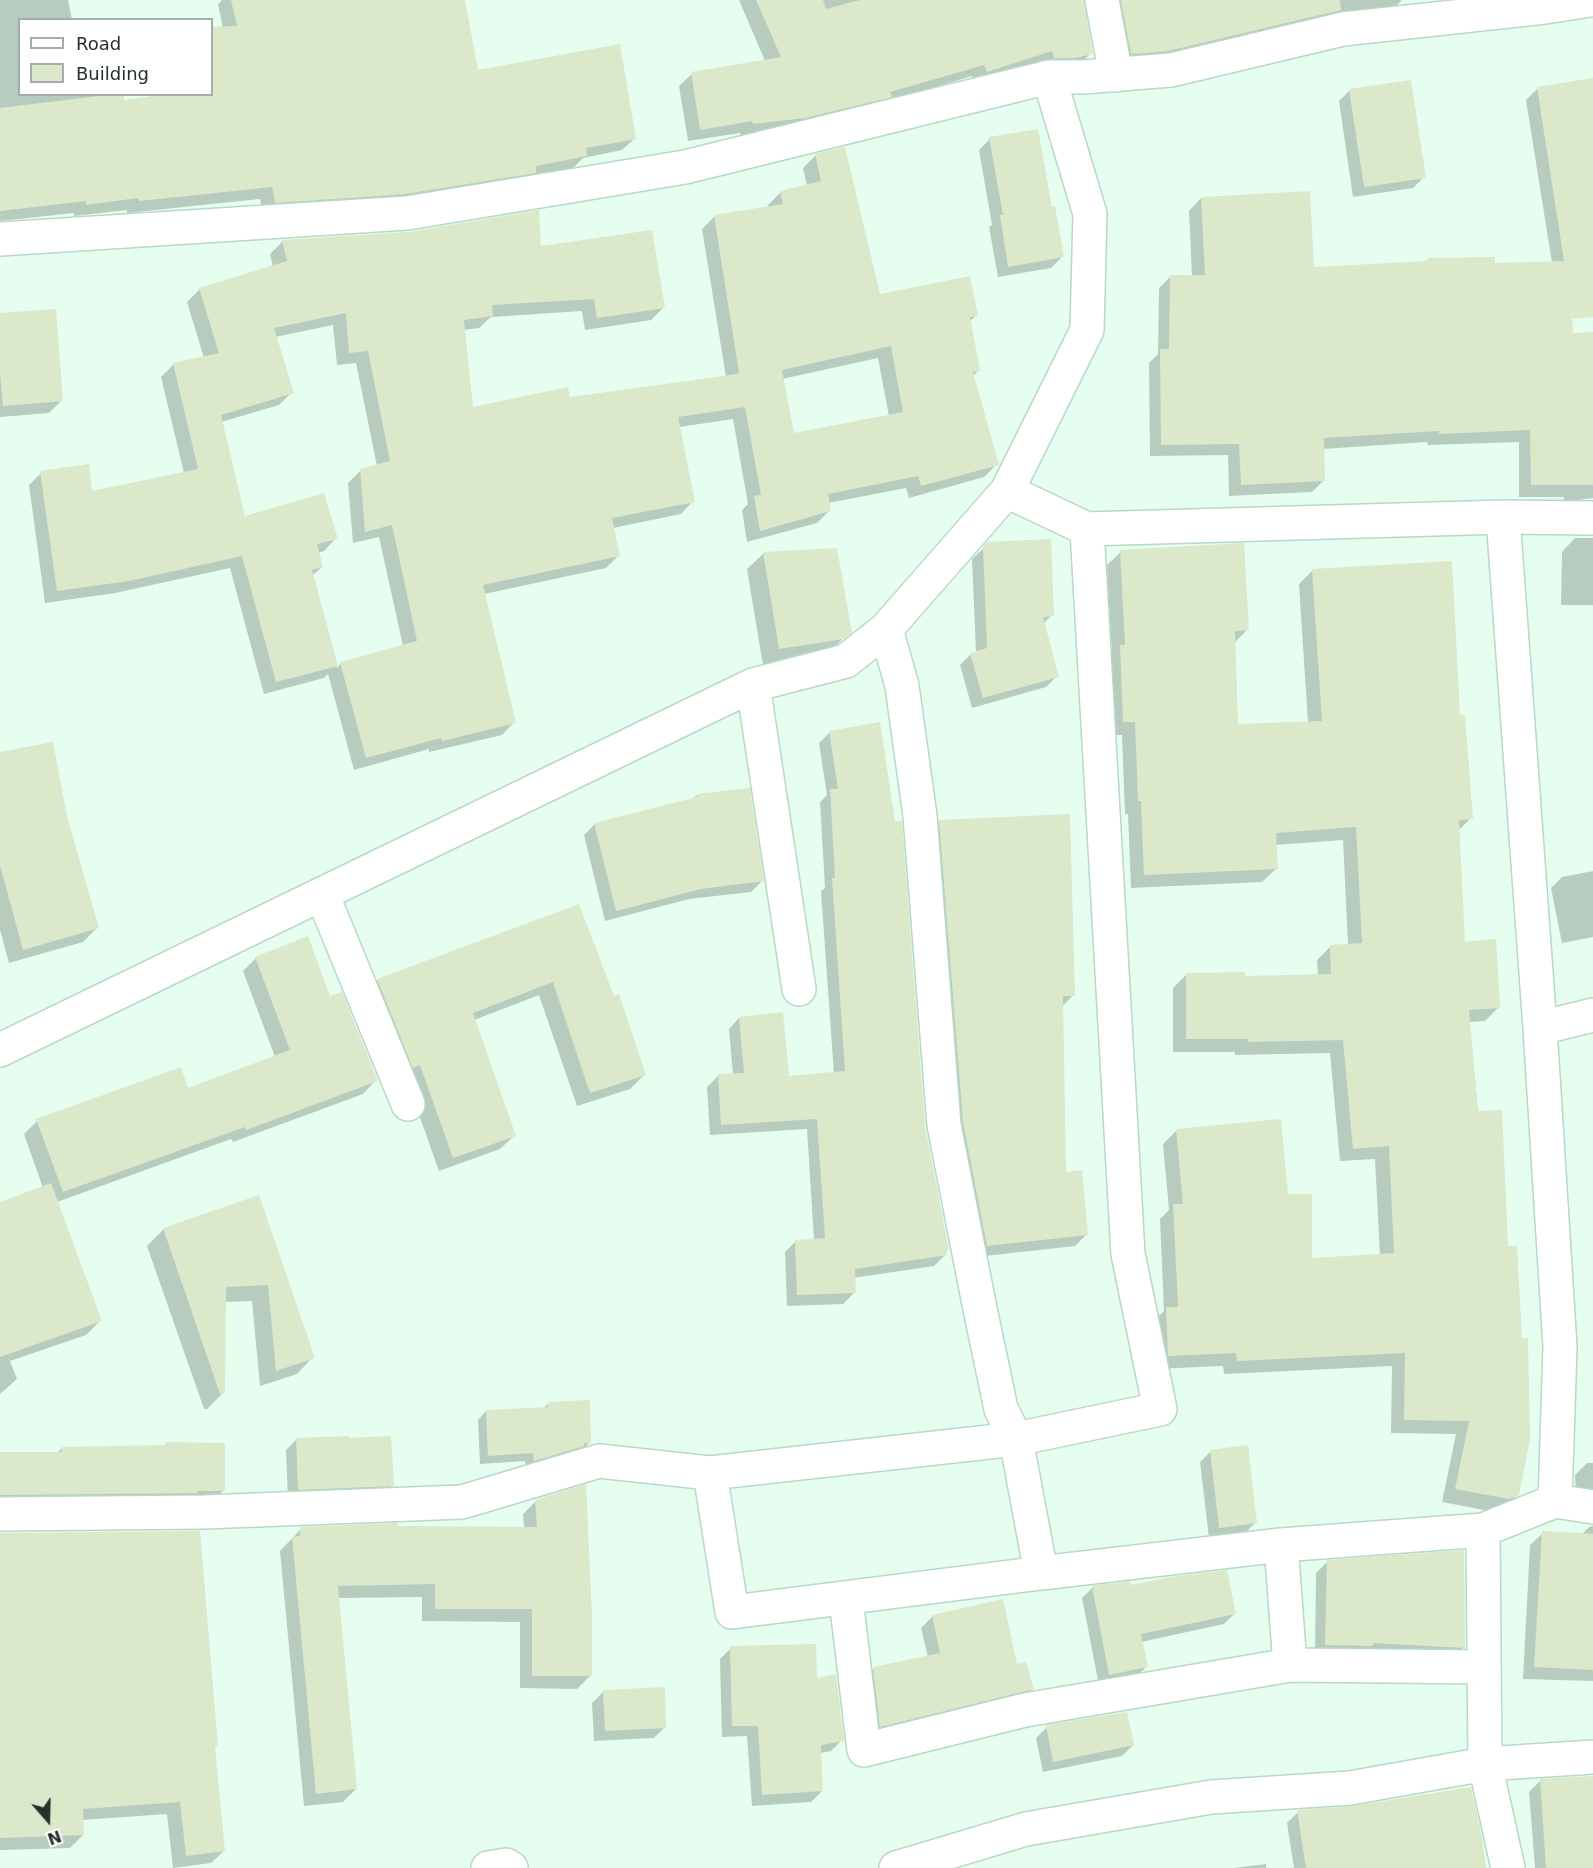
<!DOCTYPE html>
<style>
body{margin:0}
#map{position:relative;width:1593px;height:1868px;overflow:hidden;background:#e5feef;font-family:"DejaVu Sans",sans-serif}
canvas{display:block}
.legend{position:absolute;left:18px;top:18px;width:195px;height:78px;box-sizing:border-box;background:#fff;border:2px solid #a7aca9;margin:0;padding:8px 10px;list-style:none;font-size:18px;color:#243029}
.legend li{display:flex;align-items:center;gap:12px;height:30px}
.legend b{width:30px;border:2px solid #a7aca9}
.north{position:absolute;left:18px;top:1790px;width:60px;height:60px;-webkit-text-stroke:4px #fff;paint-order:stroke;rotate:160deg;font-size:16px;font-weight:700;line-height:24px;text-align:center;color:#243029}
.north::after{content:'';display:block;margin:auto;width:21px;height:27px;background:#243029;clip-path:polygon(50% 0,100% 100%,50% 72%,0 100%)}
</style>
<div id="map">
<canvas width="1593" height="1868"></canvas>
<ul class="legend">
<li><b style="height:8px;background:#fff"></b>Road</li>
<li><b style="height:16px;background:#dbe8ca"></b>Building</li>
</ul>
<div class="north">N</div>
</div>
<script>
const c = document.querySelector('canvas').getContext('2d');
c.lineJoin = 'round';
function fillPath(path, color) {
  c.fillStyle = color;
  c.fill(path, 'evenodd');
}
function shape(rows) {
  const path = new Path2D();
  for (const r of rows) {
    path.moveTo(r[0], r[1]);
    for (let i = 2; i < r.length; i += 2) path.lineTo(r[i], r[i + 1]);
  }
  return path;
}
function strokePath(path, color, width, dash) {
  c.strokeStyle = color;
  c.lineWidth = width;
  c.lineCap = dash ? 'butt' : 'round';
  c.setLineDash(dash || []);
  c.stroke(path);
}
const shadow = shape([
 [0,0,68,0,72,20,20,20,20,94,116,94,123,101,212,94,212,29,223,28,218,4,222,0,463,0,477,72,635,138,622,150,583,158,573,168,531,176,523,184,263,214,260,199,127,213,127,210,74,216,74,213,0,221],
 [739,0,1082,0,1091,53,1079,65,1042,70,1040,62,974,83,972,76,792,130,741,136,740,133,688,141,679,86,692,74,765,61],
 [1104,0,1402,0,1392,10,1119,66],
 [1593,80,1593,263,1569,267,1571,335,1593,333,1593,498,1563,502,1564,497,1519,497,1519,442,1428,445,1427,442,1323,449,1324,480,1312,492,1229,496,1228,455,1150,456,1149,363,1158,354,1159,288,1171,276,1192,276,1189,211,1201,198,1312,269,1426,262,1429,259,1493,265,1552,263,1526,100,1538,88],
 [1350,90,1424,177,1413,188,1353,197,1339,101],
 [990,139,1051,208,1062,257,1051,268,998,277,989,227,992,225,979,150],
 [844,149,879,295,977,315,969,322,978,371,972,377,997,464,984,477,909,498,906,488,828,503,830,510,817,523,747,542,742,510,748,504,733,419,679,427,693,501,681,514,613,528,619,555,606,568,484,594,514,722,502,735,429,752,429,749,354,770,328,674,324,678,264,694,230,568,115,593,45,603,29,485,41,473,91,493,184,473,161,377,173,365,204,358,187,302,200,289,273,267,270,254,283,241,540,248,663,308,651,320,585,330,582,311,491,317,479,328,463,330,472,409,569,398,726,377,702,229,714,217,769,208,768,205,781,192,807,186,803,168,815,156],
 [333,325,337,365,356,363,377,466,360,471,348,483,353,543,379,537,403,646,341,663,337,668,312,576,322,567,317,553,324,551,336,538,243,518,221,422,279,405,292,392,275,337],
 [878,358,889,416,792,435,782,379],
 [0,315,61,401,49,413,0,417],
 [1575,538,1593,538,1593,605,1561,605,1562,552],
 [988,544,1052,615,1043,624,1057,676,1046,687,972,708,960,665,971,654,976,652,972,559],
 [1121,552,1247,630,1234,643,1237,726,1308,723,1299,584,1313,570,1458,717,1471,818,1458,831,1464,943,1499,1007,1485,1021,1469,1022,1517,1495,1503,1509,1495,1512,1442,1502,1456,1434,1391,1433,1392,1366,1224,1374,1223,1366,1155,1369,1153,1322,1164,1311,1160,1219,1169,1210,1163,1144,1177,1130,1287,1196,1311,1260,1380,1256,1375,1159,1340,1161,1330,1053,1235,1055,1235,1052,1173,1052,1173,988,1187,974,1244,977,1318,976,1317,960,1331,946,1348,945,1343,840,1275,845,1276,869,1262,882,1131,888,1128,814,1125,814,1122,735,1110,735,1107,661,1112,656,1107,565],
 [764,553,850,632,826,655,763,665,747,569],
 [830,732,924,1127,948,1249,945,1252,945,1255,934,1266,853,1278,854,1293,843,1304,787,1306,785,1252,796,1241,814,1240,807,1129,710,1135,707,1087,718,1076,733,1075,729,1029,739,1018,788,1078,834,1074,821,891,825,888,820,802,827,795,819,743],
 [0,754,65,816,97,928,83,942,9,963,0,930],
 [697,795,762,881,751,892,689,899,605,921,584,835,595,824,692,800],
 [940,821,1073,995,1062,1007,1064,1173,1087,1234,1075,1246,975,1257,928,833],
 [1593,871,1593,937,1562,943,1551,888,1562,877],
 [578,906,644,1075,630,1089,577,1106,539,995,474,1020,514,1136,500,1149,439,1171,406,1078,364,994,378,980],
 [256,958,330,998,376,1080,363,1094,233,1142,231,1139,57,1202,100,1321,86,1335,10,1361,17,1379,0,1394,0,1204,43,1188,24,1134,37,1121,187,1090,275,1057,243,971],
 [258,1197,313,1357,297,1374,260,1386,252,1301,224,1302,224,1392,207,1409,204,1409,147,1246,164,1229],
 [548,1404,590,1442,581,1451,526,1468,525,1461,480,1464,478,1420,486,1411,544,1408],
 [296,1440,392,1485,381,1496,288,1500,286,1450],
 [166,1444,224,1490,211,1503,0,1507,0,1453,57,1453,62,1448,164,1446],
 [1211,1451,1255,1523,1244,1534,1209,1538,1200,1462],
 [1587,1463,1593,1463,1593,1505,1576,1499,1575,1475],
 [536,1501,590,1676,577,1689,520,1688,520,1622,422,1621,422,1597,338,1598,356,1789,343,1802,304,1806,280,1551,301,1529,524,1528,523,1514],
 [1593,1526,1593,1681,1523,1679,1530,1545,1543,1533,1581,1535,1589,1527],
 [0,1534,216,1746,213,1749,224,1851,211,1863,173,1868,167,1814,82,1820,83,1835,70,1848,0,1850],
 [1327,1562,1464,1647,1453,1658,1315,1655,1316,1573],
 [1093,1587,1235,1613,1224,1624,1141,1642,1146,1667,1135,1678,1099,1685,1082,1598],
 [1002,1601,1016,1666,1032,1689,1021,1700,870,1737,863,1679,874,1668,928,1657,921,1628,932,1617],
 [731,1648,842,1740,831,1751,820,1753,822,1791,811,1802,752,1806,747,1736,722,1737,720,1659],
 [603,1692,665,1727,654,1738,594,1741,592,1703],
 [1047,1727,1133,1745,1122,1756,1043,1772,1036,1738],
 [1593,1777,1593,1868,1535,1868,1529,1792,1540,1781],
 [1298,1812,1485,1868,1294,1868,1287,1823],
 [1266,1864,1266,1868,1233,1868]
]);
const building = shape([
 [231,0,465,0,478,70,620,44,636,139,586,148,587,156,536,166,536,173,405,194,275,203,272,187,139,201,138,198,86,205,86,201,0,211,0,108,115,94,124,94,124,100,167,94,212,94,212,27,237,26],
 [756,0,823,0,826,9,860,0,1084,0,1093,54,1075,58,1054,58,1052,51,987,72,984,65,890,92,892,97,805,118,753,124,752,121,700,130,691,72,781,57],
 [1121,0,1340,0,1341,10,1168,51,1131,54],
 [1593,78,1593,317,1573,319,1572,307,1573,333,1593,332,1593,485,1531,485,1530,430,1439,434,1439,431,1324,438,1325,481,1241,485,1239,444,1161,445,1160,349,1169,349,1170,275,1205,275,1201,197,1310,191,1314,267,1428,261,1428,258,1495,257,1495,263,1564,261,1537,87],
 [1411,80,1426,178,1364,187,1349,89],
 [1038,129,1052,207,1055,206,1064,257,1008,267,1000,215,1003,215,989,137],
 [845,147,880,294,970,276,978,316,970,317,980,371,973,372,999,465,921,486,918,476,828,494,831,511,760,531,754,496,761,495,745,407,678,417,695,502,612,518,620,556,483,585,516,723,442,741,441,738,366,758,340,662,417,641,392,525,365,532,360,469,390,461,368,351,349,353,346,313,274,328,294,393,221,415,245,516,324,493,338,539,317,544,323,567,312,570,338,666,276,682,242,556,129,581,57,591,40,471,89,464,92,491,198,469,173,363,219,353,199,288,287,261,282,240,408,232,539,210,541,246,652,230,665,308,597,318,594,299,492,305,493,316,464,320,473,407,568,387,570,397,724,376,739,373,714,215,783,204,780,191,821,181,815,154],
 [891,346,903,412,794,433,782,370],
 [56,309,63,401,3,406,0,371,0,313],
 [1051,539,1054,616,1043,617,1059,677,983,698,970,653,987,648,983,547,987,542],
 [1244,543,1249,630,1235,631,1238,724,1322,721,1312,569,1452,561,1460,715,1465,715,1473,819,1459,820,1465,942,1496,939,1500,1008,1469,1010,1478,1111,1502,1110,1508,1246,1517,1246,1522,1338,1528,1338,1530,1439,1519,1495,1509,1499,1455,1489,1469,1421,1404,1420,1405,1353,1237,1361,1236,1353,1168,1356,1166,1307,1178,1307,1173,1204,1183,1204,1176,1129,1281,1119,1288,1194,1312,1194,1312,1258,1394,1253,1389,1146,1353,1149,1343,1040,1248,1042,1248,1039,1186,1039,1186,973,1245,972,1245,976,1331,974,1330,945,1362,943,1356,827,1276,833,1278,869,1144,875,1141,801,1138,801,1135,722,1123,722,1120,645,1125,645,1120,550],
 [837,548,852,633,844,639,779,649,763,552],
 [880,722,895,821,902,821,925,1126,949,1250,946,1250,947,1255,855,1269,856,1293,797,1295,795,1240,825,1238,817,1119,721,1125,718,1074,744,1073,739,1017,783,1012,789,1076,845,1071,832,878,835,878,830,789,838,789,829,731],
 [53,742,67,816,99,928,23,950,0,865,0,752],
 [750,788,764,881,701,889,616,911,594,823,697,797,697,794],
 [1070,814,1075,996,1063,996,1066,1172,1082,1170,1088,1235,987,1246,963,1122,939,820],
 [579,904,614,996,619,994,646,1075,590,1093,553,982,473,1013,516,1136,453,1158,420,1065,413,1068,377,979],
 [308,936,330,996,342,992,378,1081,246,1130,245,1127,63,1192,36,1119,181,1067,188,1088,290,1050,255,957],
 [51,1183,102,1321,0,1357,0,1202],
 [259,1195,315,1358,276,1371,268,1285,226,1287,225,1393,220,1394,163,1228],
 [590,1400,591,1443,584,1443,584,1446,534,1461,533,1453,488,1456,486,1410,548,1407,548,1402],
 [349,1436,349,1438,391,1436,394,1486,298,1490,296,1438],
 [166,1442,225,1443,225,1491,197,1491,197,1493,0,1495,0,1452,62,1452,62,1447,166,1445],
 [1248,1445,1257,1523,1219,1528,1210,1450],
 [586,1484,592,1616,592,1676,532,1676,532,1609,435,1609,435,1584,338,1586,357,1789,316,1794,292,1537,300,1536,300,1527,396,1523,399,1526,537,1527,535,1500],
 [200,1531,218,1747,215,1747,225,1851,186,1856,180,1802,83,1809,84,1835,0,1838,0,1533],
 [1542,1531,1593,1534,1593,1670,1534,1667],
 [1464,1550,1465,1648,1373,1643,1373,1646,1325,1645,1327,1560],
 [1227,1570,1236,1614,1141,1634,1148,1667,1109,1675,1092,1586,1130,1581,1131,1585,1170,1577],
 [1003,1599,1017,1664,1026,1662,1034,1689,880,1727,873,1667,940,1653,932,1615],
 [816,1644,817,1678,836,1674,844,1741,821,1745,823,1791,762,1795,758,1726,732,1726,730,1646],
 [665,1687,666,1728,605,1731,603,1690],
 [1127,1712,1134,1745,1053,1762,1046,1725],
 [1593,1776,1593,1868,1546,1868,1540,1779],
 [1471,1787,1482,1837,1486,1868,1306,1868,1297,1810,1353,1806]
]);
const minor = shape([
 [1102,0,1116,75],
 [0,239,407,213,685,167,1049,77,1083,77,1171,70,1343,29,1545,7,1590,0],
 [1007,491,1087,529,1503,517,1593,518],
 [1503,517,1540,1028,1560,1347,1555,1501],
 [1087,529,1128,1254,1160,1409,1016,1439,1041,1573,1281,1545,1483,1530,1555,1501,1593,1507],
 [886,629,902,686,920,816,944,1125,979,1304,1001,1409,1016,1439,710,1473,732,1612,1041,1573],
 [753,685,799,989],
 [322,894,408,1104],
 [1540,1028,1593,1015],
 [0,1050,753,685,846,661,886,629,1007,491,1087,330,1090,214,1049,77],
 [0,1514,204,1512,462,1502,599,1461,710,1473],
 [1483,1530,1485,1764,1508,1868],
 [1281,1545,1290,1665],
 [846,1599,864,1750,1025,1710,1290,1665,1484,1667],
 [488,1868,506,1865,511,1868],
 [896,1868,1026,1829,1211,1797,1350,1788,1485,1764,1593,1757]
]);
fillPath(shadow, '#0003');
fillPath(building, '#dbe8ca');
strokePath(minor, '#b9d8c5', 36);
strokePath(minor, '#fff', 33);
</script>
